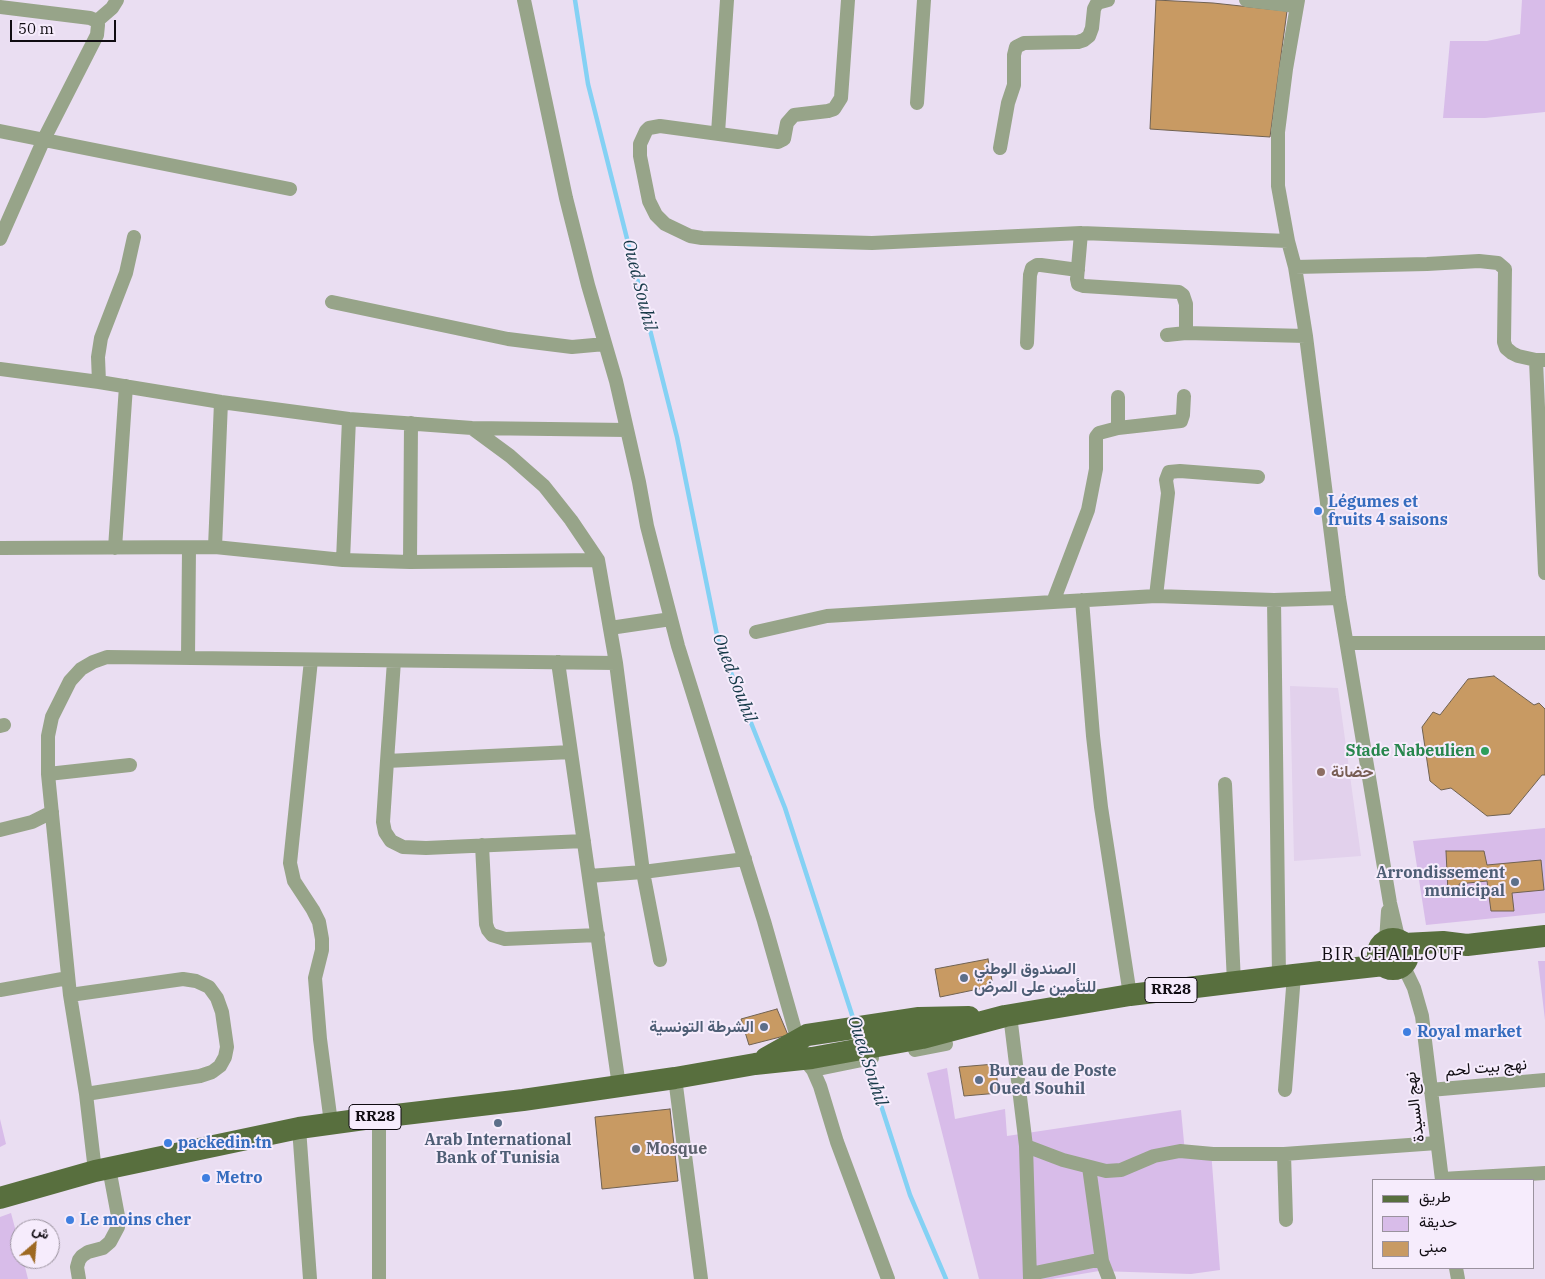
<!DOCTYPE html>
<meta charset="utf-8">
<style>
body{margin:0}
#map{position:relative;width:1545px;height:1279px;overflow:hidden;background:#eadef2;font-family:"IBM Plex Serif",Vazirmatn,serif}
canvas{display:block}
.legend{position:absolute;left:1372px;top:1179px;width:162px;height:90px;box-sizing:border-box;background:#f6ecfc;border:1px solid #9a929e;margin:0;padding:6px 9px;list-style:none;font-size:15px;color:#100c12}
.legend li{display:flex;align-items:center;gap:10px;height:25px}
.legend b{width:25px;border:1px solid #9a929e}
.north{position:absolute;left:10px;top:1219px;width:50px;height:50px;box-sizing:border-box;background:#f6ecfc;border:1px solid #9a929e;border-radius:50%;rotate:27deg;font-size:14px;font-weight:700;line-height:20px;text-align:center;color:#100c12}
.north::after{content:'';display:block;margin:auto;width:18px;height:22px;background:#9e6922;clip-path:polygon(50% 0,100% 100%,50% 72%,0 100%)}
.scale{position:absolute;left:10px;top:20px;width:106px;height:22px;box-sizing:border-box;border:2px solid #100c12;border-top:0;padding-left:6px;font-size:15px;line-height:18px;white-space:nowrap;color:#100c12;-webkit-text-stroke:4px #f6ecfc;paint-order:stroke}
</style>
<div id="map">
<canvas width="1545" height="1279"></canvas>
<ul class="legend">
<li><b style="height:6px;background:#586f3e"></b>طريق</li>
<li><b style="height:14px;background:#d8bce9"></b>حديقة</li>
<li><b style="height:14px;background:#c89a63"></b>مبنى</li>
</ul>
<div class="north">ش</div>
<div class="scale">50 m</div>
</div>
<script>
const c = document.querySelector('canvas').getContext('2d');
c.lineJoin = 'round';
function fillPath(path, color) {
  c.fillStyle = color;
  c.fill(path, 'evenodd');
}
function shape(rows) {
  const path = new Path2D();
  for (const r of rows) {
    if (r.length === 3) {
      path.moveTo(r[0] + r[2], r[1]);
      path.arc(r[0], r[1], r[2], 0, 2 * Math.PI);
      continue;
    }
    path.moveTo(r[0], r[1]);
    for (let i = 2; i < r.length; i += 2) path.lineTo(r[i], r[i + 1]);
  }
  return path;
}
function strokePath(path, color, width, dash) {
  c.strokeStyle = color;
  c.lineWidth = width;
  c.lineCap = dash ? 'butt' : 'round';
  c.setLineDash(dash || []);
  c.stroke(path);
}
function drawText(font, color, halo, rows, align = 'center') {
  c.font = font + ' "IBM Plex Serif",Vazirmatn,serif';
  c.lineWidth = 4;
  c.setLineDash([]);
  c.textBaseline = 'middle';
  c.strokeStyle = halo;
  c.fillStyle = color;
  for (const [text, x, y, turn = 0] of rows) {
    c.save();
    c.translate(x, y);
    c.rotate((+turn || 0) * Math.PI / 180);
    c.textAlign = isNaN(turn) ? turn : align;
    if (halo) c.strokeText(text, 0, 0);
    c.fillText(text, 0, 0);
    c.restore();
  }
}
const built = shape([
 [1290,686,1338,688,1361,856,1294,861]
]);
const green = shape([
 [1522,0,1545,0,1545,112,1485,118,1443,118,1450,41,1487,41,1520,34],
 [1545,828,1545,913,1426,925,1413,841],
 [1538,961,1545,961,1545,1020],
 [947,1068,955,1119,1005,1109,1007,1136,1181,1110,1185,1153,1211,1150,1220,1270,1191,1274,1099,1271,1052,1279,979,1279,927,1073],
 [0,1119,6,1144,0,1147],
 [11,1213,20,1247,20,1259,23,1259,28,1279,0,1279,0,1217]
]);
const stream = shape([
 [575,0,588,84,677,437,718,640,785,808,854,1021],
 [867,1062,910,1195,946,1279]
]);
const building = shape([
 [1156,0,1213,3,1287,11,1270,137,1150,129,1156,0],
 [1494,676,1534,705,1539,703,1545,709,1545,775,1542,775,1510,814,1487,816,1451,788,1441,790,1430,781,1422,727,1433,712,1440,715,1468,679,1494,676],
 [1446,851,1484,851,1487,865,1541,860,1544,890,1512,893,1514,911,1491,911,1487,881,1459,884,1460,894,1448,893,1446,851],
 [988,959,993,986,940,997,935,969,988,959],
 [777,1009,788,1035,749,1045,741,1019,777,1009],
 [995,1064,999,1093,964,1096,959,1067,995,1064],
 [670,1109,678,1181,602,1189,595,1117,670,1109]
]);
const street = shape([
 [524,0,566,198,588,285,616,381,639,482,647,526,678,646,764,921,798,1041,804,1059,813,1070,820,1086,837,1142,888,1279],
 [848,0,841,98,834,109,828,111,794,115,787,123,784,139,778,142,660,126,649,128,646,131,640,144,640,156,649,201,656,215,665,224,690,236,702,238,872,243,1081,233,1288,241],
 [1246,0,1296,6],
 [1298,0,1286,69,1278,132,1278,186,1288,241,1295,267,1306,336,1339,598,1390,903,1399,941],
 [0,7,90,18,97,21,98,25,97,35,44,139,0,239],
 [97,21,112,8,117,0],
 [917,103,924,0],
 [0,131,290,189],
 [718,133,727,0],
 [1000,148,1008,103,1014,85,1014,55,1016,47,1024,43,1078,42,1084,40,1089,36,1092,28,1094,9,1097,3,1108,0],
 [1081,233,1077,279,1078,284,1084,286,1179,292,1183,295,1186,304,1186,333],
 [1295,267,1427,264,1479,261,1498,263,1505,269,1504,342,1506,348,1512,353,1518,356,1536,360,1545,360],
 [332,302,508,339,572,347,605,344],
 [1167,335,1186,333,1306,336],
 [1027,343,1030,275,1032,268,1037,265,1041,265,1078,270],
 [1536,360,1545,573],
 [0,369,99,382,221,402,349,419,472,428,627,430],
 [99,382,98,357,101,338,126,273,134,237],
 [472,428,510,456,544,486,571,520,598,560],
 [1118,428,1118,397],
 [215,547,221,402],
 [0,548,215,547,343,560,410,562,598,560,616,663,643,872,660,960],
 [115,548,126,386],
 [343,560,349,419],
 [410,562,411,423],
 [1156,596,1168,493,1166,480,1169,472,1180,471,1258,477],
 [1082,600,1093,736,1101,807,1130,995],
 [1274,600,1279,977],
 [1053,602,1088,510,1096,469,1096,437,1099,433,1118,428,1181,421,1183,415,1184,396],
 [610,628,671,619],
 [756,632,827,616,1053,602,1156,596,1274,600,1339,598],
 [1347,643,1545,643],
 [188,658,189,548],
 [311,660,290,863,294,881,313,910,319,922,322,939,322,950,315,978,320,1039,331,1123],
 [558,662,619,1086],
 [0,726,4,725],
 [571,752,387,761,383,822,385,832,391,841,403,847,426,848,584,841],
 [387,761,394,661],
 [48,774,130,765],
 [1225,784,1234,983],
 [0,830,32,822,52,812],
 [482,845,486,924,488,930,492,935,505,939,598,935],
 [589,876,643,872,745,859],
 [1386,941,1388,911],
 [1403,965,1414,988,1422,1016,1442,1180],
 [0,990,68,978],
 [70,995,183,979,196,981,209,987,217,998,222,1012,227,1047,225,1057,220,1066,212,1072,200,1076,86,1094],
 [1010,1015,1026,1146,1030,1279],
 [915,1050,946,1044],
 [813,1070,872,1058],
 [675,1078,701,1279],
 [1285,1090,1294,975],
 [1430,1090,1545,1080],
 [299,1128,310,1279],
 [1026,1146,1063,1160,1106,1171,1121,1170,1154,1156,1180,1151,1213,1154,1284,1154,1437,1143],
 [1284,1154,1286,1220],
 [1089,1167,1102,1261],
 [95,1171,86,1094,70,995,48,774,48,736,52,717,70,681,81,669,93,662,107,657,616,663],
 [1442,1179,1545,1173],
 [1456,1268,1458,1279],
 [1030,1274,1093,1261,1102,1261,1109,1279],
 [79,1279,77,1267,79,1260,82,1256,88,1252,103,1248,110,1242,118,1227,118,1216,109,1168],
 [379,1279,379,1117]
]);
const primary = shape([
 [1393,954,15],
 [1404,944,1443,942,1467,945,1545,936],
 [766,1058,807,1035,919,1018,969,1017],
 [0,1198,95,1171,299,1128,379,1117,523,1100,675,1078,755,1064,812,1058,922,1038,1005,1016,1130,995,1294,975,1384,965]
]);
const markers = [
 [1318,511,5,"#3f7fe0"],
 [1485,751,5,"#2e9e5b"],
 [1321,772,5,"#8d6e63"],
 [1515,882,5,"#5c6f8a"],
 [964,978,5,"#5c6f8a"],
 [764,1027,5,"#5c6f8a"],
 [1407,1032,5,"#3f7fe0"],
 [979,1080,5,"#5c6f8a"],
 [498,1123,5,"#5c6f8a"],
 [168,1143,5,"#3f7fe0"],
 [636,1149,5,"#6b7280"],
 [206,1178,5,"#3f7fe0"],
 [70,1220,5,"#3f7fe0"]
];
const shields = [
 [1171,990,52],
 [375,1117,52]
];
const shieldNames = [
 ["RR28",1171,990],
 ["RR28",375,1117]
];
const shopNames = [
 ["Légumes et",1328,502],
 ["fruits 4 saisons",1328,520],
 ["Royal market",1417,1032],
 ["packedin.tn",178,1143],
 ["Metro",216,1178],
 ["Le moins cher",80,1220]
];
const leisureNames = [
 ["Stade Nabeulien",1475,751]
];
const educationNames = [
 ["حضانة",1331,772]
];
const serviceNames = [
 ["Arrondissement",1505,873],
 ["municipal",1505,891],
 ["الصندوق الوطني",974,969,"left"],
 ["للتأمين على المرض",974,987,"left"],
 ["الشرطة التونسية",754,1027],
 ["Bureau de Poste",989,1071,"left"],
 ["Oued Souhil",989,1089,"left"],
 ["Arab International",498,1140,"center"],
 ["Bank of Tunisia",498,1158,"center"]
];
const streetNames = [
 ["نهج بيت لحم",1486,1068,-5],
 ["نهج السيدة",1415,1107,-97]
];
const worshipNames = [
 ["Mosque",646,1149]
];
const waterNames = [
 ["Oued Souhil",639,285,76],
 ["Oued Souhil",734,678,69],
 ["Oued Souhil",867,1061,72]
];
const neighbourhoodNames = [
 ["BIR CHALLOUF",1393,955]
];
fillPath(built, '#e2d1ec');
fillPath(green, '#d8bce9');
strokePath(stream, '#84d1f4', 4.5);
fillPath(building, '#c89a63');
strokePath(building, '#706252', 1);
strokePath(street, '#97a489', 14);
strokePath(primary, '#586f3e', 22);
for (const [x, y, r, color] of markers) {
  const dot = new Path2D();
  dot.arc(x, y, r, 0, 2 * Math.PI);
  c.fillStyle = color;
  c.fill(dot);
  strokePath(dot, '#f6ecfc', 2);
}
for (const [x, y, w] of shields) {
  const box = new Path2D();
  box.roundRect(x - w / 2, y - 12.5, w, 25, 4);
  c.fillStyle = '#f6ecfc';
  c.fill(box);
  strokePath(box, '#100c12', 1);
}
drawText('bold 15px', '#100c12', null, shieldNames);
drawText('bold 16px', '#366cbe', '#f6ecfc', shopNames, 'left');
drawText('bold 16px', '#27864d', '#f6ecfc', leisureNames, 'right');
drawText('bold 16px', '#785e54', '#f6ecfc', educationNames, 'left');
drawText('bold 16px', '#4e5e75', '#f6ecfc', serviceNames, 'right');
drawText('16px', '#100c12', '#f6ecfc', streetNames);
drawText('bold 16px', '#5b616d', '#f6ecfc', worshipNames, 'left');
drawText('italic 18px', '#153847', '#f6ecfc', waterNames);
c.letterSpacing = '1px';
drawText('18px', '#100c12', '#f6ecfc', neighbourhoodNames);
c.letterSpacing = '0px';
</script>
